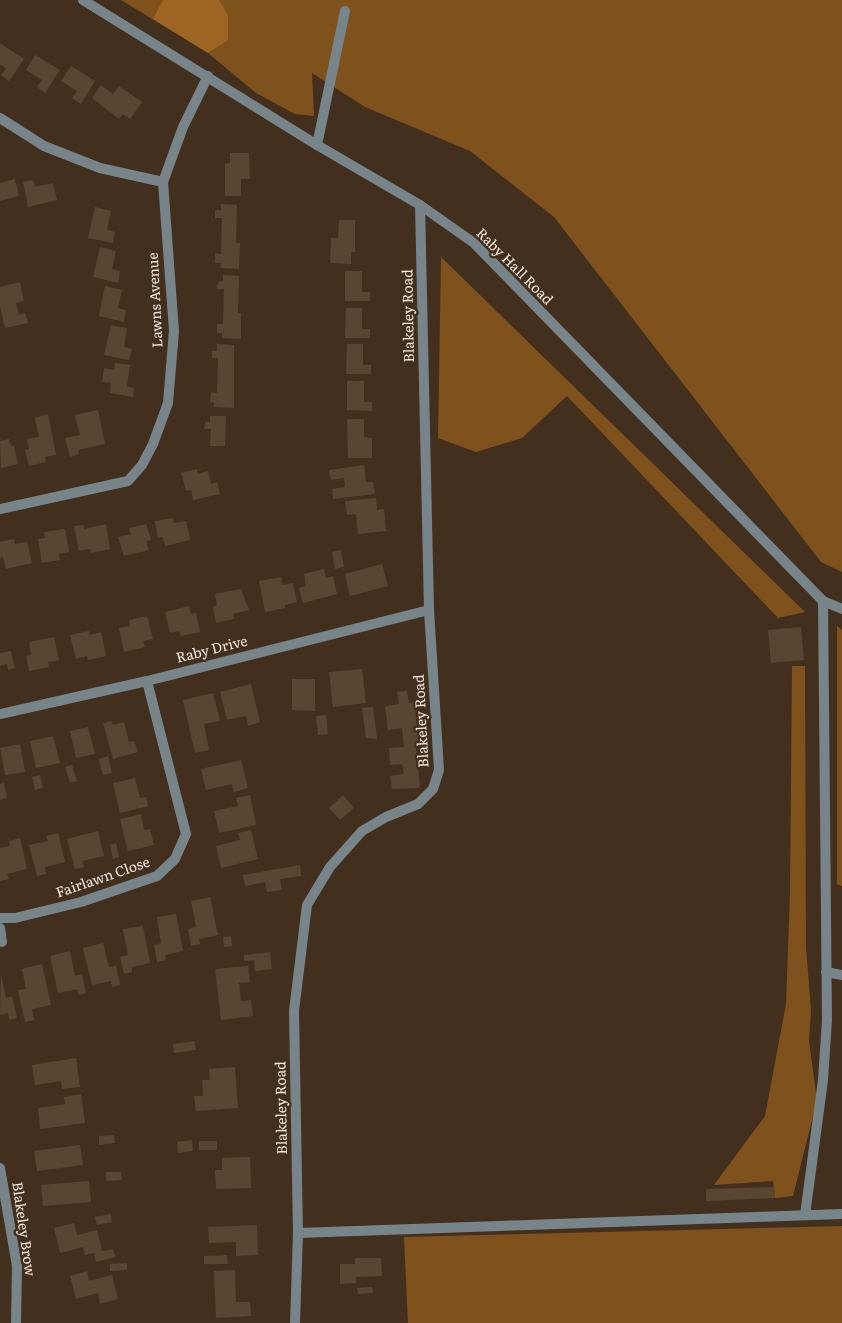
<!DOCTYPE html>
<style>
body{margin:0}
canvas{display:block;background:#422f1d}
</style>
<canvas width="842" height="1323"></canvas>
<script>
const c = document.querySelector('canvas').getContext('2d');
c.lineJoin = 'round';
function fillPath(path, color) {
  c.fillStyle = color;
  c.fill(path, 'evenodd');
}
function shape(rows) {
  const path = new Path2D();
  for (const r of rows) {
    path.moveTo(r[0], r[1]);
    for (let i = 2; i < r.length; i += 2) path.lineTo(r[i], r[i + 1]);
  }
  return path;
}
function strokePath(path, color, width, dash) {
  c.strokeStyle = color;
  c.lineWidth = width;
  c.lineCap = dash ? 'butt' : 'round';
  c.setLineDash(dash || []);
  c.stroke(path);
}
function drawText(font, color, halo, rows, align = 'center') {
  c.font = font + ' Literata,serif';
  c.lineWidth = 5;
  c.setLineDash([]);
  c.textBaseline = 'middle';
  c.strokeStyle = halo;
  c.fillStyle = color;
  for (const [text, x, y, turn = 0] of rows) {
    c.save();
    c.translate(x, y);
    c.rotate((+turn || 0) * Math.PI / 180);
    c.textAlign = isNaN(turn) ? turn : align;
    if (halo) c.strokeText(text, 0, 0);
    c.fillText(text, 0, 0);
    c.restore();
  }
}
const green = shape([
 [121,0,842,0,842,572,821,562,554,217,470,151,365,107,312,73,314,116,295,114,256,93,208,53],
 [441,257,805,612,778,618,567,396,522,438,476,452,438,438],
 [837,626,842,630,842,886,837,884],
 [792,666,805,666,806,947,811,1011,809,1041,817,1100,793,1196,775,1198,773,1181,714,1185,765,1116,786,1004,790,893],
 [842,1226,842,1323,408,1323,404,1237]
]);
const water = shape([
 [163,0,219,0,228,15,228,40,208,53,153,19]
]);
const building = shape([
 [0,43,24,59,9,81,1,75,6,68,0,64],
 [35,55,60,70,45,93,37,87,42,80,26,70],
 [71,66,95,81,81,104,72,98,77,91,61,81],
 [101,85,113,94,119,86,142,102,130,119,123,114,119,119,92,98],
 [230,153,249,153,250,179,241,179,241,196,225,196,225,164,230,163],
 [15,179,19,196,0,201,0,183],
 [33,180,35,187,53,183,57,200,28,207,23,182],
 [221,204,237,205,236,243,240,243,239,269,220,268,221,263,215,263,215,253,221,254,222,218,215,218,215,210,221,210],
 [95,207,111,211,107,230,115,232,113,243,88,238],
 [339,220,355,220,355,252,351,252,351,264,330,263,331,238,338,238],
 [100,247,116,251,112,269,120,271,118,283,93,277],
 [345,271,362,271,362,292,370,292,370,301,345,301],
 [223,275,239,276,238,313,241,313,241,339,222,338,222,333,217,333,217,324,223,324,224,289,217,289,218,282,223,281],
 [20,282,24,301,16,303,19,315,25,313,28,323,5,328,0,306,0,287],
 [105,286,122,290,118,308,126,310,124,322,99,316],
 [346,308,362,308,362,329,370,329,370,338,345,338],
 [111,325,127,328,124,347,132,349,129,360,104,355],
 [217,344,234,345,234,408,214,407,214,402,210,402,211,392,217,393,218,358,212,358,212,351,217,351],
 [347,344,363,344,363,365,371,365,371,374,346,374],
 [115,363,130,365,127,386,134,388,133,397,110,393,111,383,102,382,104,368,114,370],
 [347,381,364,381,364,402,372,402,372,411,347,410],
 [98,410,105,444,78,450,79,454,70,457,65,438,80,435,75,415],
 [48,414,56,455,45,457,46,462,29,466,25,450,29,449,27,439,39,437,35,418],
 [210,416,226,416,225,446,210,446,211,429,204,429,205,422,210,422],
 [347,419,364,419,364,437,372,438,372,458,348,458],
 [9,439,11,446,14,446,18,464,1,468,0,441],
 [364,465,366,482,373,482,375,494,333,499,332,489,345,487,344,478,331,480,329,470],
 [197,469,198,474,208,471,211,484,217,482,220,494,193,500,191,490,186,491,181,473],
 [376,498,377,510,384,509,386,531,358,534,356,514,347,515,345,501],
 [173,518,174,523,186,521,190,540,165,546,163,537,158,538,155,521],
 [106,524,110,549,91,553,90,549,79,551,74,526,84,525,84,529],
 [146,524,151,540,146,541,149,550,124,556,118,537,131,534,129,528],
 [65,529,69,552,59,554,60,560,42,563,38,539,45,538,44,532],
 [14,539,15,544,27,542,32,563,6,569,3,557,0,558,0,542],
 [341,550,344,567,335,569,332,552],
 [382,564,388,586,350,596,345,574],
 [324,569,326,578,333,576,337,594,303,603,299,588,306,586,304,574],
 [281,577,282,585,293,583,297,602,285,605,285,608,265,612,259,581],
 [241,589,249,610,233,614,234,619,216,623,213,607,217,605,215,594],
 [189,606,191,614,196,613,200,632,181,636,179,631,170,633,165,612],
 [147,616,153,639,143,641,145,647,124,652,119,628,130,626,129,620],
 [801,627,804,660,771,663,768,630],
 [89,631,90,635,101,632,106,656,88,660,87,656,76,659,70,635],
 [54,637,59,660,48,662,49,667,29,671,26,656,31,655,29,642],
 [11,651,15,668,8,670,7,664,0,666,0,653],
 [362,669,366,703,333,707,329,672],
 [292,679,315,679,315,711,292,710],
 [251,684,260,722,248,726,246,716,227,720,220,692],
 [407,691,409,703,414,702,420,745,416,745,420,788,392,789,390,776,404,774,402,764,390,765,389,748,404,747,402,728,388,730,385,706,399,704,397,692],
 [213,693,220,721,204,724,209,750,195,753,183,700],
 [373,707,377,739,366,738,362,708],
 [326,715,328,734,318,735,316,716],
 [111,721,113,725,124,722,129,742,134,741,138,752,113,759,103,723],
 [88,727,95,754,76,758,70,731],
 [53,736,60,763,36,768,30,741],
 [20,744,25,772,5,775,0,748],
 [108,756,112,773,103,775,99,759],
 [241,760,248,788,234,792,232,784,206,790,201,769],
 [72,765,77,781,70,782,65,767],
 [40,775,43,788,35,790,32,777],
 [135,778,140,798,146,797,148,806,120,813,113,783],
 [4,783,7,798,0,800,0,784],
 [250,795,256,825,219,833,214,811,238,806,236,798],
 [343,795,354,808,340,820,329,808],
 [141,814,144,830,150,829,154,845,128,851,120,819],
 [251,830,258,859,221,868,216,846,240,840,238,833],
 [98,831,104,856,82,861,84,867,75,869,67,839],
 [58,833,65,862,45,867,46,874,37,876,29,845,48,841,46,836],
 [20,838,27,869,7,874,9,879,0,881,0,848,10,846,9,841],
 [116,843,119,857,113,859,110,845],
 [300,865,301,876,280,879,282,890,267,892,265,882,245,886,243,875],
 [210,897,218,935,199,939,200,944,191,946,188,929,196,927,191,901],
 [176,914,183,951,165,955,166,960,157,962,154,945,161,943,157,917],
 [143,926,150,963,132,967,132,972,124,974,120,957,128,955,123,929],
 [231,936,232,946,224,947,223,937],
 [103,943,109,967,116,966,120,985,112,987,111,981,92,985,83,948],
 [70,951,75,976,82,974,86,993,79,995,77,989,58,993,50,956],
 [270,952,272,969,255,971,254,960,244,961,244,955],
 [42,964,51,1005,32,1009,34,1020,25,1022,18,990,26,989,22,969],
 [248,966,250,982,239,983,241,1001,251,1000,253,1016,221,1020,215,969],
 [1,975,6,998,12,996,17,1018,9,1020,8,1013,0,1015],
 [194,1041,196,1050,174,1053,173,1044],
 [76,1058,80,1087,62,1089,61,1081,35,1085,32,1065],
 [235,1067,238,1108,196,1111,194,1096,203,1096,202,1080,210,1080,209,1069],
 [81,1094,85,1123,40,1129,38,1108,65,1104,64,1097],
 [114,1135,115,1143,99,1145,99,1136],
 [192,1140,193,1151,178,1153,177,1142],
 [199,1141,217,1141,217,1150,199,1150],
 [80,1145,83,1165,37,1171,34,1151],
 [250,1157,251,1188,216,1189,215,1170,222,1170,222,1158],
 [106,1172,121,1172,122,1180,106,1181],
 [89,1181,91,1202,43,1206,41,1185],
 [774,1187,775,1198,706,1201,706,1189],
 [111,1214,112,1222,97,1225,95,1217],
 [74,1223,77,1235,97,1230,102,1251,113,1249,115,1257,96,1262,94,1253,85,1255,83,1247,60,1253,54,1228],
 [257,1225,258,1255,236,1256,236,1242,209,1243,208,1227],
 [227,1255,228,1264,204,1264,204,1256],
 [355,1258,381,1258,382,1276,356,1277,356,1283,340,1284,340,1264,355,1264],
 [127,1263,127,1270,110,1271,110,1264],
 [235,1270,236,1302,250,1302,251,1316,216,1318,214,1271],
 [87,1271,89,1281,112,1275,118,1299,100,1304,98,1293,76,1299,70,1276],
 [372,1287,373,1293,358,1294,357,1288]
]);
const service = shape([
 [317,145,345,11],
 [826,972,842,975],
 [805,1215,823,1080,827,1020,823,601],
 [298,1233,842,1214]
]);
const minor = shape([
 [0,118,44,146,100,168,163,182],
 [0,509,128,481,142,465,153,444,168,403,174,331,163,182,183,127,208,76],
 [0,714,147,681,429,610],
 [0,918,15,918,81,902,157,876,175,859,186,834,147,681],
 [0,928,2,942],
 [0,1168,17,1266,16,1323],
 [295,1323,298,1233,294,1011,307,905,330,867,362,831,386,817,418,804,433,789,439,770,429,610,420,205]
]);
const tertiary = shape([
 [83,0,317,145,420,205,474,243,823,601,842,609]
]);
const streetNames = [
 ["Raby Hall Road",514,267,45],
 ["Lawns Avenue",156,300,-93],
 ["Blakeley Road",409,316,-91],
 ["Raby Drive",212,650,-14],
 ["Blakeley Road",422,721,-93],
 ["Fairlawn Close",103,878,-19],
 ["Blakeley Road",282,1108,-91],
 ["Blakeley Brow",23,1229,82]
];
fillPath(green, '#7f511d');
fillPath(water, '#9d6424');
fillPath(building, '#594532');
strokePath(service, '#77858a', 10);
strokePath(minor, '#77858a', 10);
strokePath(tertiary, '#77858a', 10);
drawText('14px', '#f4e7dc', '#422f1d', streetNames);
</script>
